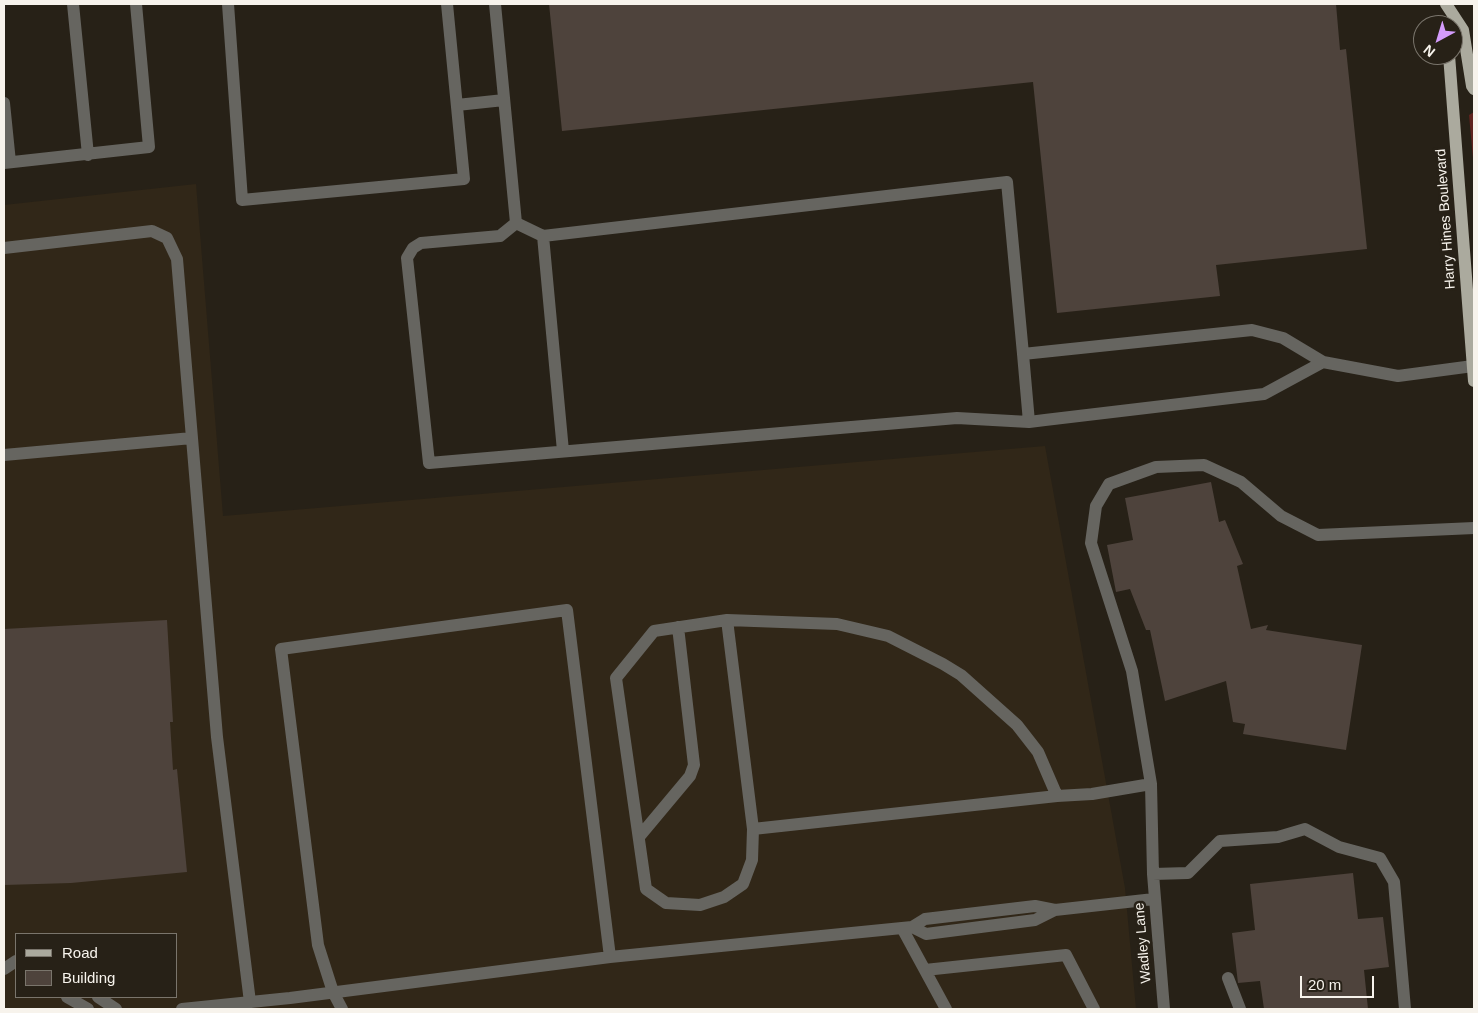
<!DOCTYPE html>
<style>
body{margin:0}
#map{position:relative;width:1478px;height:1013px;overflow:hidden;background:#272117;font-family:Helvetica,sans-serif}
canvas{display:block}
.frame{position:absolute;inset:0;border:5px solid #f7f3ec;pointer-events:none}
.legend{position:absolute;left:15px;top:933px;width:162px;height:65px;box-sizing:border-box;background:#272117;border:1px solid #7a756c;margin:0;padding:6px 9px;list-style:none;font-size:15px;color:#f7f3ec}
.legend li{display:flex;align-items:center;gap:10px;height:25px}
.legend b{width:25px;border:1px solid #7a756c}
.north{position:absolute;left:1413px;top:15px;width:50px;height:50px;box-sizing:border-box;background:#272117;border:1px solid #7a756c;border-radius:50%;rotate:219deg;font-size:14px;font-weight:700;line-height:20px;text-align:center;color:#f7f3ec}
.north::after{content:'';display:block;margin:auto;width:18px;height:22px;background:#d49cfc;clip-path:polygon(50% 0,100% 100%,50% 72%,0 100%)}
.scale{position:absolute;left:1300px;top:976px;width:74px;height:22px;box-sizing:border-box;border:2px solid #f7f3ec;border-top:0;padding-left:6px;font-size:15px;line-height:18px;white-space:nowrap;color:#f7f3ec;-webkit-text-stroke:4px #272117;paint-order:stroke}
</style>
<div id="map">
<canvas width="1478" height="1013"></canvas>
<div class="frame"></div>
<ul class="legend">
<li><b style="height:6px;background:#abaa9e"></b>Road</li>
<li><b style="height:14px;background:#4e433c"></b>Building</li>
</ul>
<div class="north">N</div>
<div class="scale">20 m</div>
</div>
<script>
const c = document.querySelector('canvas').getContext('2d');
c.lineJoin = 'round';
function fillPath(path, color) {
  c.fillStyle = color;
  c.fill(path, 'evenodd');
}
function shape(rows) {
  const path = new Path2D();
  for (const r of rows) {
    path.moveTo(r[0], r[1]);
    for (let i = 2; i < r.length; i += 2) path.lineTo(r[i], r[i + 1]);
  }
  return path;
}
function strokePath(path, color, width, dash) {
  c.strokeStyle = color;
  c.lineWidth = width;
  c.lineCap = dash ? 'butt' : 'round';
  c.setLineDash(dash || []);
  c.stroke(path);
}
function drawText(font, color, halo, rows, align = 'center') {
  c.font = font + ' Helvetica,sans-serif';
  c.lineWidth = 5;
  c.setLineDash([]);
  c.textBaseline = 'middle';
  c.strokeStyle = halo;
  c.fillStyle = color;
  for (const [text, x, y, turn = 0] of rows) {
    c.save();
    c.translate(x, y);
    c.rotate((+turn || 0) * Math.PI / 180);
    c.textAlign = isNaN(turn) ? turn : align;
    if (halo) c.strokeText(text, 0, 0);
    c.fillText(text, 0, 0);
    c.restore();
  }
}
const built = shape([
 [196,184,223,516,1045,446,1125,888,1136,1009,4,1009,4,205],
 [16,934,176,934,176,997,16,997]
]);
const green = shape([
 [1474,112,1474,169,1469,115]
]);
const building = shape([
 [549,4,1336,4,1340,50,1346,49,1367,249,1216,265,1220,296,1057,313,1033,82,562,131],
 [1211,482,1219,522,1225,520,1243,564,1237,566,1251,629,1268,625,1266,630,1362,645,1346,750,1243,734,1245,724,1233,722,1226,681,1165,701,1150,630,1146,630,1130,589,1116,592,1107,545,1133,540,1125,498],
 [167,620,173,722,170,722,173,770,177,769,187,872,71,883,4,885,4,629],
 [1353,873,1358,919,1383,917,1389,967,1364,970,1368,1009,1264,1009,1260,981,1238,983,1232,933,1255,930,1250,884]
]);
const minor = shape([
 [73,4,88,155],
 [228,4,242,200,464,179,447,4],
 [495,4,516,223,543,236,563,451],
 [4,103,10,162],
 [457,105,504,100],
 [4,163,149,147,136,4],
 [516,223,500,236,421,243,413,248,407,258,429,463,957,418,1029,422,1045,420,1264,394,1323,362],
 [543,236,1007,182,1023,354,1252,330,1283,338,1323,362,1398,376,1473,366],
 [4,248,152,231,167,238,177,259,217,737,250,1002],
 [1023,354,1029,422],
 [4,455,192,438],
 [727,620,654,631,616,678,646,889,666,903,700,905,724,897,743,884,752,860,753,829],
 [1057,796,753,829,727,620,837,624,888,636,943,664,961,675,1017,725,1038,752,1057,796,1092,794,1151,784],
 [639,837,690,776,694,765,678,627],
 [1153,874,1164,1009],
 [912,927,926,934,1035,920,1055,910],
 [902,928,946,1009],
 [4,969,16,961],
 [925,970,1066,955,1094,1009],
 [1228,978,1240,1009],
 [67,997,88,1009],
 [98,997,116,1009],
 [182,1009,290,998,610,957,912,927,925,919,1035,906,1055,910,1154,899],
 [342,1009,333,992,318,945,281,649,567,610,610,957],
 [1405,1009,1394,882,1380,858,1339,847,1305,829,1278,837,1220,841,1188,873,1153,874,1151,784,1132,671,1091,543,1096,506,1109,484,1156,467,1204,465,1241,482,1281,516,1318,535,1474,528]
]);
const major = shape([
 [1446,4,1463,30,1472,86,1474,89],
 [1449,55,1474,381]
]);
const streetNames = [
 ["Harry Hines Boulevard",1446,219,-94],
 ["Wadley Lane",1143,943,-95]
];
fillPath(built, '#312718');
fillPath(green, '#5f231e');
fillPath(building, '#4e433c');
strokePath(minor, '#666560', 12);
strokePath(major, '#abaa9e', 12);
drawText('14px', '#f7f3ec', '#272117', streetNames);
</script>
